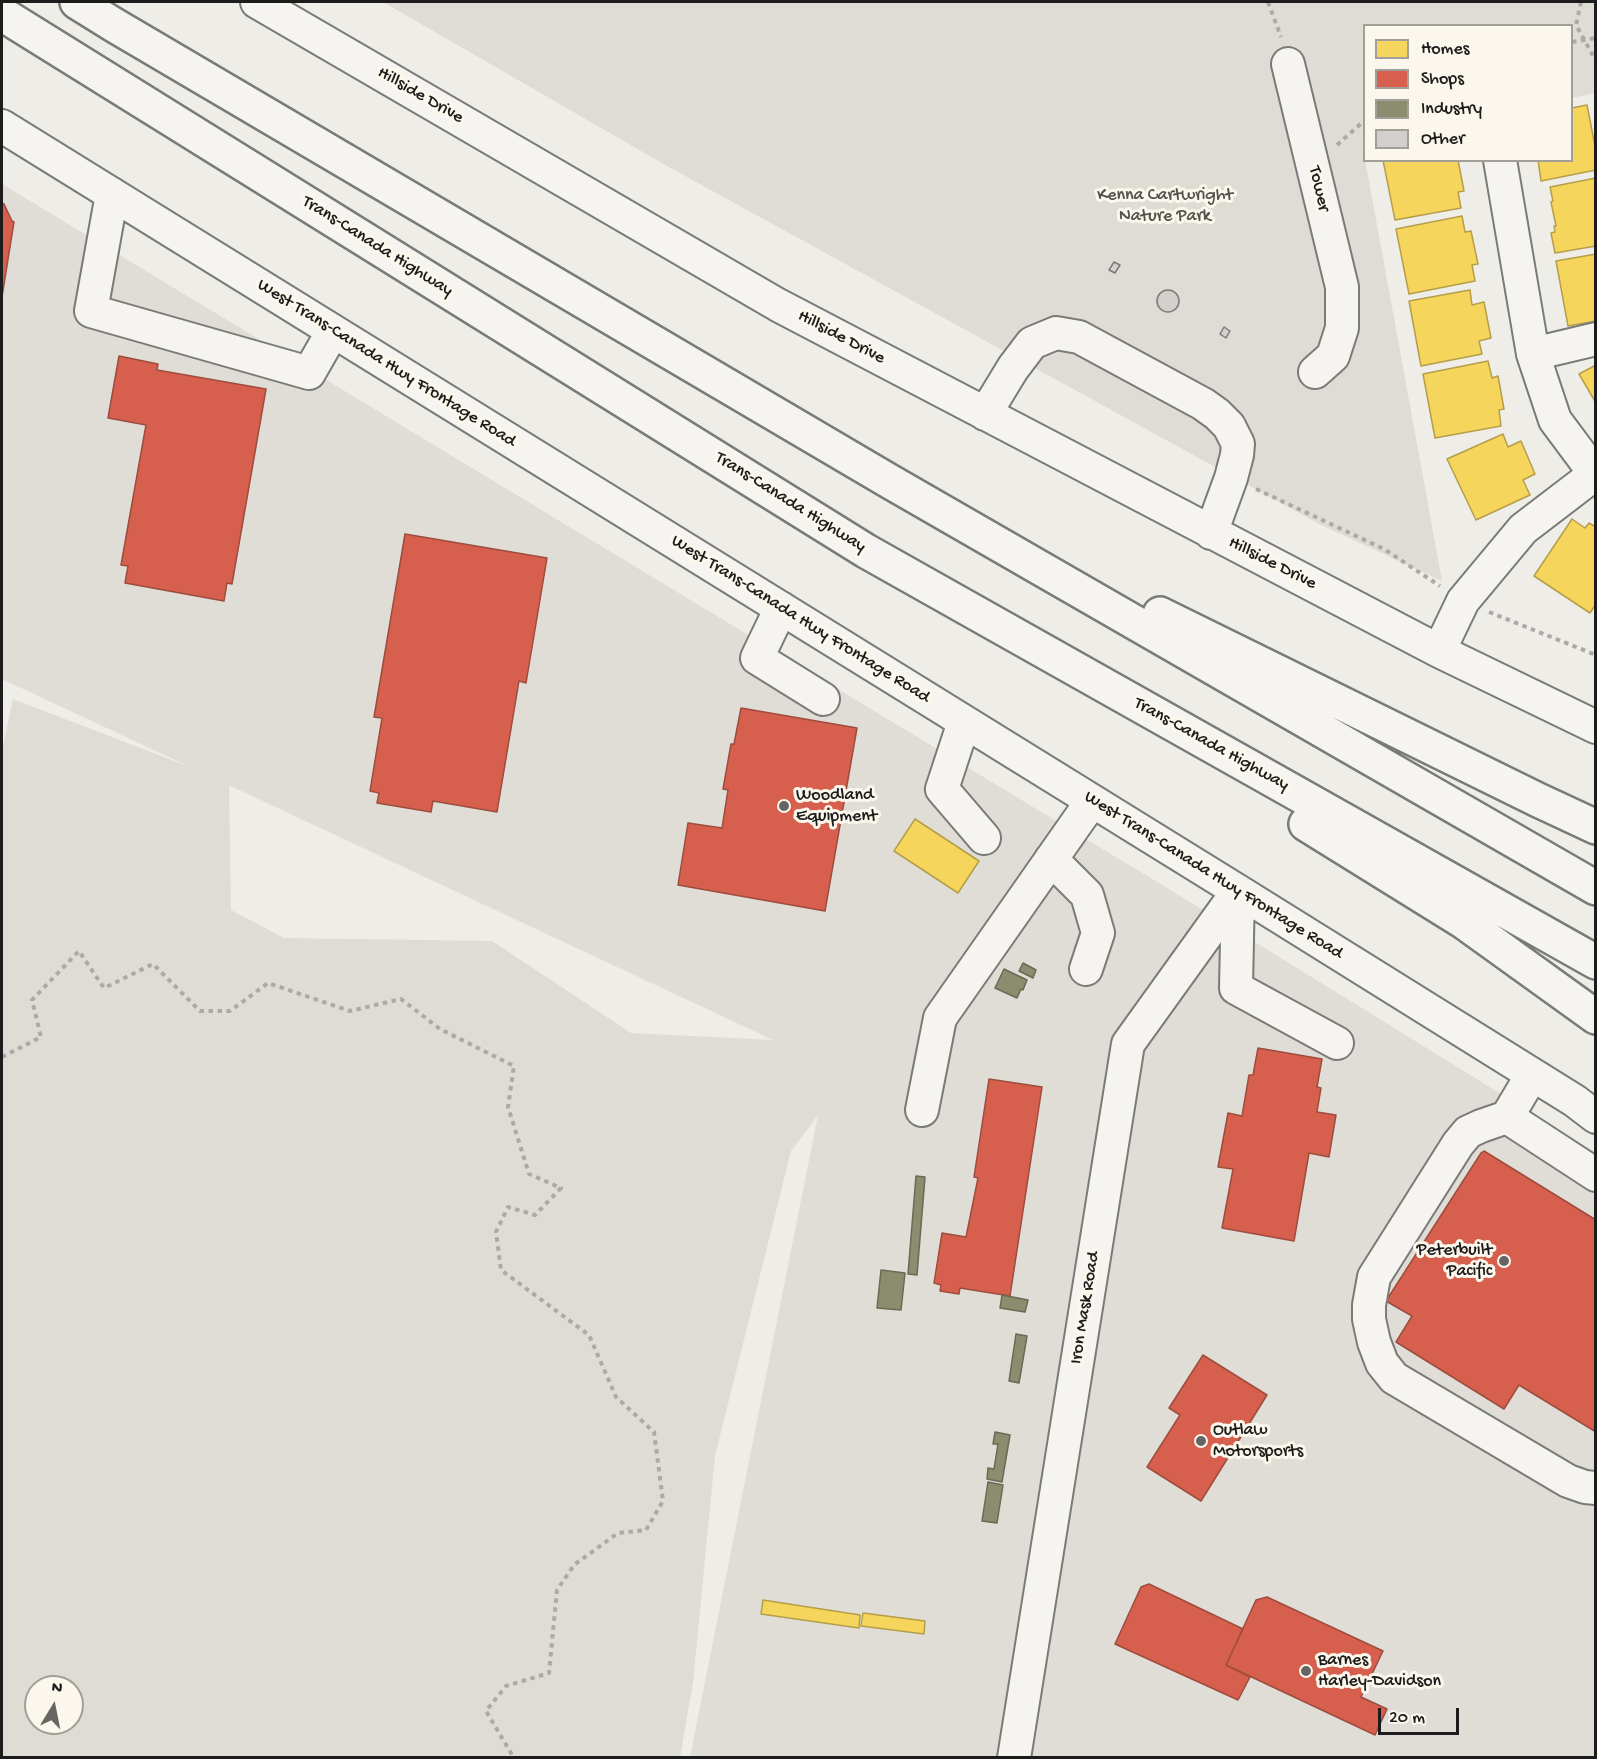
<!DOCTYPE html>
<style>
body{margin:0}
#map{position:relative;width:1597px;height:1759px;overflow:hidden;background:#eeede8;font-family:"Gochi Hand",sans-serif}
canvas{display:block}
.frame{position:absolute;inset:0;border:3px solid #1c1c1c;pointer-events:none}
.legend{position:absolute;left:1363px;top:24px;width:210px;height:138px;box-sizing:border-box;background:#fbf7ec;border:2px solid #a29f99;margin:0;padding:8px 10px;list-style:none;font-size:18px;color:#1c1c1c}
.legend li{display:flex;align-items:center;gap:12px;height:30px}
.legend b{width:30px;border:2px solid #a29f99}
.north{position:absolute;left:24px;top:1675px;width:60px;height:60px;box-sizing:border-box;background:#fbf7ec;border:2px solid #a29f99;border-radius:50%;rotate:10deg;font-size:16px;font-weight:700;line-height:24px;text-align:center;color:#1c1c1c}
.north::after{content:'';display:block;margin:auto;width:21px;height:27px;background:#666563;clip-path:polygon(50% 0,100% 100%,50% 72%,0 100%)}
.scale{position:absolute;left:1378px;top:1708px;width:81px;height:27px;box-sizing:border-box;border:3px solid #1c1c1c;border-top:0;padding-left:8px;font-size:18px;line-height:21px;white-space:nowrap;color:#1c1c1c;-webkit-text-stroke:4px #fbf7ec;paint-order:stroke}
</style>
<div id="map">
<canvas width="1597" height="1759"></canvas>
<div class="frame"></div>
<ul class="legend">
<li><b style="height:16px;background:#f6d55c"></b>Homes</li>
<li><b style="height:16px;background:#d6604d"></b>Shops</li>
<li><b style="height:16px;background:#8c8c6e"></b>Industry</li>
<li><b style="height:16px;background:#d1d0cc"></b>Other</li>
</ul>
<div class="north">N</div>
<div class="scale">20 m</div>
</div>
<script>
const c = document.querySelector('canvas').getContext('2d');
c.lineJoin = 'round';
function fillPath(path, color) {
  c.fillStyle = color;
  c.fill(path, 'evenodd');
}
function shape(rows) {
  const path = new Path2D();
  for (const r of rows) {
    if (r.length === 3) {
      path.moveTo(r[0] + r[2], r[1]);
      path.arc(r[0], r[1], r[2], 0, 2 * Math.PI);
      continue;
    }
    path.moveTo(r[0], r[1]);
    for (let i = 2; i < r.length; i += 2) path.lineTo(r[i], r[i + 1]);
  }
  return path;
}
function strokePath(path, color, width, dash) {
  c.strokeStyle = color;
  c.lineWidth = width;
  c.lineCap = dash ? 'butt' : 'round';
  c.setLineDash(dash || []);
  c.stroke(path);
}
function drawText(font, color, halo, rows, align = 'center') {
  c.font = font + ' "Gochi Hand",sans-serif';
  c.lineWidth = 6;
  c.setLineDash([]);
  c.textBaseline = 'middle';
  c.strokeStyle = halo;
  c.fillStyle = color;
  for (const [text, x, y, turn = 0] of rows) {
    c.save();
    c.translate(x, y);
    c.rotate((+turn || 0) * Math.PI / 180);
    c.textAlign = isNaN(turn) ? turn : align;
    if (halo) c.strokeText(text, 0, 0);
    c.fillText(text, 0, 0);
    c.restore();
  }
}
const built = shape([
 [2,184,1187,900,1595,1152,1595,1757,690,1757,818,1115,773,1040,2,679]
]);
const green = shape([
 [383,2,1595,2,1595,93,1572,98,1572,26,1364,26,1364,142,1362,143,1442,581,1319,524,667,166],
 [13,699,229,782,231,910,284,938,492,941,631,1033,773,1040,818,1115,791,1151,715,1456,693,1683,680,1757,2,1757,2,750],
 [36,1687,72,1687,72,1723,36,1723]
]);
const homes = shape([
 [1587,105,1596,151,1596,170,1541,181,1538,160,1572,160,1572,108,1587,105],
 [1383,160,1458,160,1464,191,1458,192,1461,208,1395,220,1383,160],
 [1596,178,1596,246,1555,253,1551,233,1555,232,1554,226,1556,226,1551,202,1553,201,1550,187,1596,178],
 [1462,216,1465,232,1471,231,1478,264,1472,265,1475,281,1409,294,1396,229,1462,216],
 [1596,254,1596,321,1568,326,1556,261,1596,254],
 [1470,290,1472,305,1484,302,1491,338,1479,341,1482,354,1421,366,1409,301,1470,290],
 [1488,361,1492,378,1498,376,1504,409,1499,410,1501,426,1435,438,1423,374,1488,361],
 [1596,365,1596,403,1579,374,1596,365],
 [1503,434,1508,447,1521,441,1535,474,1523,480,1530,495,1476,520,1447,459,1503,434],
 [1572,519,1585,528,1589,523,1596,527,1596,604,1590,613,1534,576,1572,519],
 [915,819,979,861,958,893,894,851,915,819],
 [763,1600,860,1615,859,1628,761,1614,763,1600],
 [863,1613,925,1621,924,1634,861,1626,863,1613]
]);
const shops = shape([
 [2,203,4,204,12,221,14,222,2,297,2,203],
 [119,356,158,364,157,370,266,389,232,584,227,583,224,601,125,583,128,566,121,565,146,425,108,418,119,356],
 [405,534,547,558,526,683,519,681,497,812,433,801,431,812,377,803,379,793,370,791,382,718,374,717,405,534],
 [741,708,857,728,825,911,678,885,688,823,722,828,728,790,723,789,731,744,734,744,741,708],
 [1258,1048,1322,1059,1317,1087,1321,1088,1317,1112,1336,1115,1329,1157,1309,1153,1294,1241,1222,1228,1233,1169,1218,1167,1228,1113,1242,1116,1249,1075,1253,1075,1258,1048],
 [989,1079,1042,1087,1010,1296,960,1288,959,1294,940,1291,941,1285,934,1283,942,1233,966,1237,978,1178,974,1177,989,1079],
 [1484,1151,1596,1220,1596,1432,1519,1385,1504,1409,1396,1342,1412,1316,1386,1301,1481,1153,1484,1151],
 [1203,1355,1267,1395,1201,1501,1147,1467,1180,1415,1169,1408,1203,1355],
 [1149,1584,1243,1629,1226,1665,1250,1677,1238,1700,1115,1644,1141,1587,1149,1584],
 [1267,1597,1383,1651,1361,1697,1387,1709,1375,1735,1226,1665,1256,1600,1267,1597]
]);
const industry = shape([
 [1023,963,1036,970,1033,978,1019,971,1023,963],
 [1004,969,1027,980,1023,990,1021,989,1017,998,995,988,1004,969],
 [916,1176,925,1177,917,1275,908,1274,916,1176],
 [881,1270,905,1273,901,1310,877,1308,881,1270],
 [1002,1295,1028,1300,1025,1312,1000,1308,1002,1295],
 [1016,1334,1027,1336,1019,1383,1009,1381,1016,1334],
 [995,1432,1010,1435,1002,1482,987,1479,988,1468,994,1469,998,1444,993,1444,995,1432],
 [988,1482,1003,1485,997,1523,982,1521,988,1482]
]);
const building = shape([
 [1114,262,1120,265,1115,273,1109,270,1114,262],
 [1168,301,11],
 [1224,327,1230,331,1226,338,1220,334,1224,327]
]);
const path = shape([
 [1268,2,1281,37],
 [1581,2,1576,25,1596,61],
 [1572,42,1596,38],
 [1337,145,1364,121],
 [1256,489,1384,549,1440,586],
 [1489,612,1596,655],
 [2,1057,41,1037,32,1000,79,951,104,988,153,964,200,1011,230,1011,268,983,350,1011,401,999,440,1029,514,1066,508,1107,529,1174,561,1188,535,1215,508,1207,496,1232,501,1270,589,1335,616,1397,654,1432,663,1501,646,1530,618,1533,574,1565,557,1590,549,1673,506,1686,486,1711,514,1758]
]);
const minor = shape([
 [257,2,778,305,1439,651,1596,727],
 [1288,64,1342,287,1342,328,1333,356,1315,372],
 [2,126,1238,891,1575,1101,1596,1117],
 [1500,160,1533,354,1555,420,1596,475],
 [112,194,91,311,309,373,333,331],
 [1533,354,1596,339],
 [985,414,1013,368,1032,343,1056,333,1079,337,1203,404,1217,414,1229,426,1238,444,1237,455,1231,478,1211,533],
 [781,608,757,658,823,699],
 [1439,651,1463,601,1523,529,1595,474],
 [964,722,942,789,984,838],
 [1051,859,1087,895,1098,933,1086,969],
 [1238,891,1236,988,1337,1043],
 [1532,1075,1507,1117,1481,1126,1468,1132,1458,1144,1374,1277,1369,1305,1369,1319,1374,1342,1382,1363,1394,1378,1568,1481,1585,1487,1596,1488],
 [922,1110,940,1018,1092,801],
 [1507,1117,1596,1175],
 [1014,1758,1128,1044,1238,891]
]);
const highway = shape([
 [77,2,114,25,889,481,1596,888],
 [2,14,866,551,1596,962],
 [1160,614,1538,800,1596,827],
 [1306,824,1464,922,1596,1017]
]);
const markers = [
 [784,806,6,"#666563"],
 [1504,1261,6,"#666563"],
 [1201,1441,6,"#666563"],
 [1306,1671,6,"#666563"]
];
const streetNames = [
 ["Hillside Drive",420,96,30],
 ["Tower",1318,189,77],
 ["Trans-Canada Highway",377,247,32],
 ["Hillside Drive",841,338,28],
 ["West Trans-Canada Hwy Frontage Road",386,364,32],
 ["Trans-Canada Highway",790,503,32],
 ["Hillside Drive",1272,564,27],
 ["West Trans-Canada Hwy Frontage Road",800,620,32],
 ["Trans-Canada Highway",1211,745,29],
 ["West Trans-Canada Hwy Frontage Road",1213,876,32],
 ["Iron Mask Road",1086,1308,-81]
];
const parkNames = [
 ["Kenna Cartwright",1165,196],
 ["Nature Park",1165,217]
];
const poiNames = [
 ["Woodland",796,796],
 ["Equipment",796,817],
 ["Peterbuilt",1492,1251,"right"],
 ["Pacific",1492,1272,"right"],
 ["Outlaw",1213,1431],
 ["Motorsports",1213,1452],
 ["Barnes",1318,1661],
 ["Harley-Davidson",1318,1682]
];
fillPath(built, '#dfddd6');
fillPath(green, '#dfdcd5');
fillPath(homes, '#f6d55c');
strokePath(homes, '#b59e49', 1.5);
fillPath(shops, '#d6604d');
strokePath(shops, '#9e4c3e', 1.5);
fillPath(industry, '#8c8c6e');
strokePath(industry, '#6a6a55', 1.5);
fillPath(building, '#d1d0cc');
strokePath(building, '#7a7a78', 1.5);
strokePath(minor, '#7a7a78', 36);
strokePath(highway, '#7a7a78', 38);
strokePath(path, '#abaaa7', 4, [4.5, 4.5]);
strokePath(minor, '#f5f4f0', 32);
strokePath(highway, '#f5f4f0', 33);
for (const [x, y, r, color] of markers) {
  const dot = new Path2D();
  dot.arc(x, y, r, 0, 2 * Math.PI);
  c.fillStyle = color;
  c.fill(dot);
  strokePath(dot, '#fbf7ec', 2);
}
drawText('18px', '#1c1c1c', '#fbf7ec', streetNames);
drawText('18px', '#53524f', '#fbf7ec', parkNames);
drawText('18px', '#1c1c1c', '#fbf7ec', poiNames, 'left');
</script>
